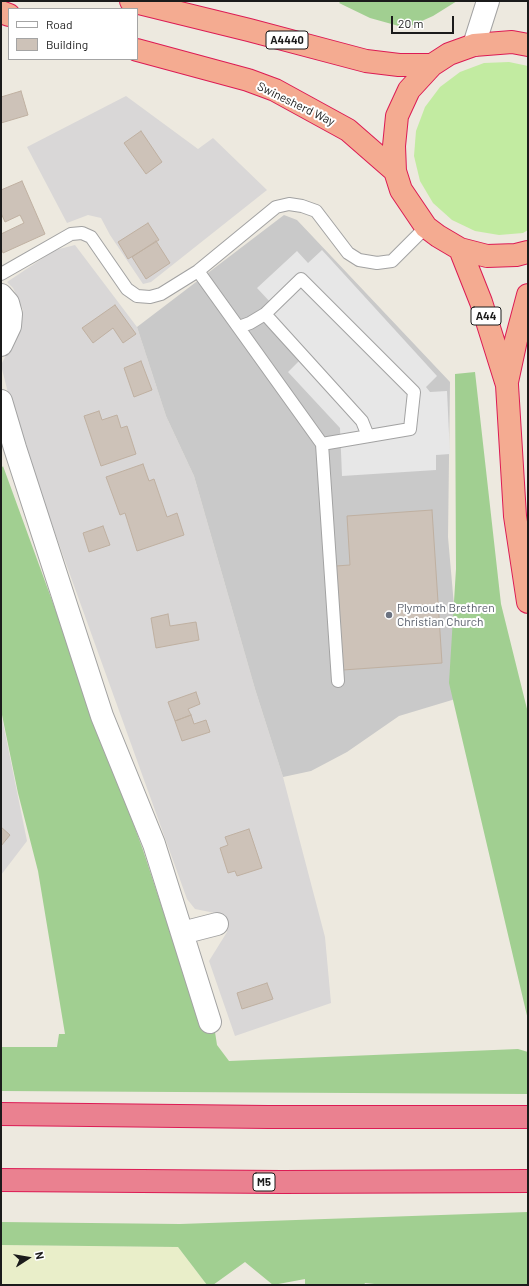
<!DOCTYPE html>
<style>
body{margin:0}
#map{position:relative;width:529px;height:1286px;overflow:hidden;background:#ede9df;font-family:Barlow,sans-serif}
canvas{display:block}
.frame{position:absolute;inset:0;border:2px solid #1b1b1b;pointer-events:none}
.legend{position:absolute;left:8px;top:8px;width:130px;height:52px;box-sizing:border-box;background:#fff;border:1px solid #a4a4a4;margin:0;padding:5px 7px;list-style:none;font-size:12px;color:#1b1b1b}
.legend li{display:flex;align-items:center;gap:8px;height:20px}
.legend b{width:20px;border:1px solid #a4a4a4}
.north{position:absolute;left:8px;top:1238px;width:40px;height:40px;-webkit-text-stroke:3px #fff;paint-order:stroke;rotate:78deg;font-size:11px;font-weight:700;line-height:16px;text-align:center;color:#1b1b1b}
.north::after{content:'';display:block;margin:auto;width:14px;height:18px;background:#1b1b1b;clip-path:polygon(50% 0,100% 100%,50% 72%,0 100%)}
.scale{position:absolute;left:391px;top:16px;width:63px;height:18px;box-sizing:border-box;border:2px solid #1b1b1b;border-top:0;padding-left:5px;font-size:12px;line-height:14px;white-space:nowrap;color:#1b1b1b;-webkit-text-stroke:3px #fff;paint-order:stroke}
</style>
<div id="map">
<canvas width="529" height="1286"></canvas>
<div class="frame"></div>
<ul class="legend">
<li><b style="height:5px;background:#fff"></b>Road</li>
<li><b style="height:11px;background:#cdc2b8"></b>Building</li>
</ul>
<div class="north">N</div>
<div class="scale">20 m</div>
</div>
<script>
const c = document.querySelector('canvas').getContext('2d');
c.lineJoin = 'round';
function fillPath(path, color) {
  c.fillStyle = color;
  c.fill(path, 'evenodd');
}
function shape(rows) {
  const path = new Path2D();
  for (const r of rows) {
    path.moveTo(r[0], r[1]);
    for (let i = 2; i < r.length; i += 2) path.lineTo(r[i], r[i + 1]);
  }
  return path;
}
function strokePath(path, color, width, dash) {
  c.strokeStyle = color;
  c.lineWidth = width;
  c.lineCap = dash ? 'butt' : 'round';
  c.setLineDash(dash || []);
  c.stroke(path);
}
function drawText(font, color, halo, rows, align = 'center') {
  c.font = font + ' Barlow,sans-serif';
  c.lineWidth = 4;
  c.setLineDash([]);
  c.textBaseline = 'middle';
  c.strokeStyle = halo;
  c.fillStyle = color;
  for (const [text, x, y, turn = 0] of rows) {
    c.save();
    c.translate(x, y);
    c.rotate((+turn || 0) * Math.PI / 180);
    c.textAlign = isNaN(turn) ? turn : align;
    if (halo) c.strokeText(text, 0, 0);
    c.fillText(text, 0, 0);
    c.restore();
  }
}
const residential = shape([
 [126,96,198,149,213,138,267,190,151,282,143,284,110,235,101,218,88,215,67,223,27,147],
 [75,245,137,327,166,416,194,476,255,689,283,777,325,937,331,1003,235,1036,209,961,227,932,220,914,195,909,187,899,16,425,1,365,20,327,23,310,13,288,7,282,55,250],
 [1,713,27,841,1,875]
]);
const religious = shape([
 [284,215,297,220,450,382,448,537,462,697,399,716,347,752,311,771,283,777,255,689,194,476,166,416,137,327]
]);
const farmland = shape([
 [1,1245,178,1247,207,1285,1,1285]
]);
const grass = shape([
 [509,62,528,66,528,230,523,233,499,235,475,231,452,220,433,203,420,181,414,156,416,131,425,107,440,87,460,72,484,63]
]);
const forest = shape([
 [341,1,457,1,433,16,406,28,370,18,339,3],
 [475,372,501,604,528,713,528,1020,449,683,456,569,455,374],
 [3,466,143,850,202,1029,215,1032,217,1045,229,1061,518,1049,528,1052,528,1094,1,1091,1,1047,57,1047,59,1034,65,1034,38,871,18,793,1,710,1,469],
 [528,1212,528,1285,384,1285,365,1283,364,1285,305,1285,305,1279,273,1285,245,1262,213,1285,207,1285,178,1247,1,1245,1,1222,180,1224]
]);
const parking = shape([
 [322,250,437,376,426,387,430,392,447,391,450,454,436,455,436,470,342,476,340,428,288,372,301,359,260,314,271,303,257,288,297,251,308,263]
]);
const building = shape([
 [21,91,28,115,1,123,1,97,21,91],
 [141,131,162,162,146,174,124,143,141,131],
 [22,181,45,234,3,253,1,248,1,234,24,223,20,215,5,222,1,213,1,190,22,181],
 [148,223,159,240,128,259,118,242,148,223],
 [156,241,170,263,146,279,132,257,156,241],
 [115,305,136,334,123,343,113,328,93,343,82,328,115,305],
 [141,361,152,390,134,397,124,368,141,361],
 [99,411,102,420,117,415,121,428,127,426,136,454,101,466,84,416,99,411],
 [143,464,149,481,154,479,167,517,177,513,184,535,137,551,125,513,120,515,106,477,143,464],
 [432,510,442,663,343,670,336,566,350,565,347,516,432,510],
 [103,526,110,545,89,552,83,533,103,526],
 [168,614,170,626,196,622,199,640,156,648,151,618,168,614],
 [196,692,200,704,188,709,191,715,175,721,168,702,196,692],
 [191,715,194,724,206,720,210,732,182,741,175,721,191,715],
 [1,827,10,835,1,846,1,827],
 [249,829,262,868,237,876,235,871,228,873,220,848,228,845,225,837,249,829],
 [267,983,273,999,242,1009,237,993,267,983]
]);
const service = shape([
 [198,271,322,444,338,681],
 [1,274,71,234,82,233,91,237,127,289,137,296,150,297,161,294,198,271,276,207,289,204,302,206,316,211,348,253,359,260,377,263,392,261,426,227],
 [265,314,362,421,368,436],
 [239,327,250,323,265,314,301,279,414,392,410,429,322,444]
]);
const minor = shape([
 [474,45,488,1],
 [1,295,8,303,11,314,10,326,1,345],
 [1,401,15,448,102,716,154,844,210,1022],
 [182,933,217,924]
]);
const trunk = shape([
 [131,1,249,30,366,61,399,65,432,65],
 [1,12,9,15],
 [528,45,512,42,474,45,449,54,432,65,409,90,397,116,394,146,395,171,401,190,426,227,438,236,460,249,487,256,516,255,528,252],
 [137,50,248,80,275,90,348,130,395,171],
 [460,249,481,302,507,385,515,516,528,602],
 [507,382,516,340,528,295]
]);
const motorway = shape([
 [1,1114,268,1117,528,1117],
 [1,1180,282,1182,528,1181]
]);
const markers = [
 [389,615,4,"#6b7280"]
];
const shields = [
 [287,40,42],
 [486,316,30],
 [264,1182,22]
];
const shieldNames = [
 ["A4440",287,40],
 ["A44",486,316],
 ["M5",264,1182]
];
const streetNames = [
 ["Swinesherd Way",296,104,26]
];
const worshipNames = [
 ["Plymouth Brethren",397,608],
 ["Christian Church",397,622]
];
fillPath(residential, '#d9d7d7');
fillPath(religious, '#c9c9c9');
fillPath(farmland, '#e9eec9');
fillPath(grass, '#c2eba1');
fillPath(forest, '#a1cf91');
fillPath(parking, '#e7e7e7');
fillPath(building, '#cdc2b8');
strokePath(building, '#bfb0a1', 1);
strokePath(service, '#a2a2a2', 14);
strokePath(minor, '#a2a2a2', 24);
strokePath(trunk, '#dc1b54', 24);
strokePath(motorway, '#dc1b54', 24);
strokePath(service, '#fff', 12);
strokePath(minor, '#fff', 22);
strokePath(trunk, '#f4ab91', 22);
strokePath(motorway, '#ea8190', 22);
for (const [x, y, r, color] of markers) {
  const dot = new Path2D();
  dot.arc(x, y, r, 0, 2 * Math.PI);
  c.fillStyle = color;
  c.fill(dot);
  strokePath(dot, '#fff', 1.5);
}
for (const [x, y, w] of shields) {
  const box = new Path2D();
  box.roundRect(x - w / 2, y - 9, w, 18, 3);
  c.fillStyle = '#fff';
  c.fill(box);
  strokePath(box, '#1b1b1b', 1);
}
drawText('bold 11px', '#1b1b1b', null, shieldNames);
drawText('12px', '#1b1b1b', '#fff', streetNames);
drawText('12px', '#5b616d', '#fff', worshipNames, 'left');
</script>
